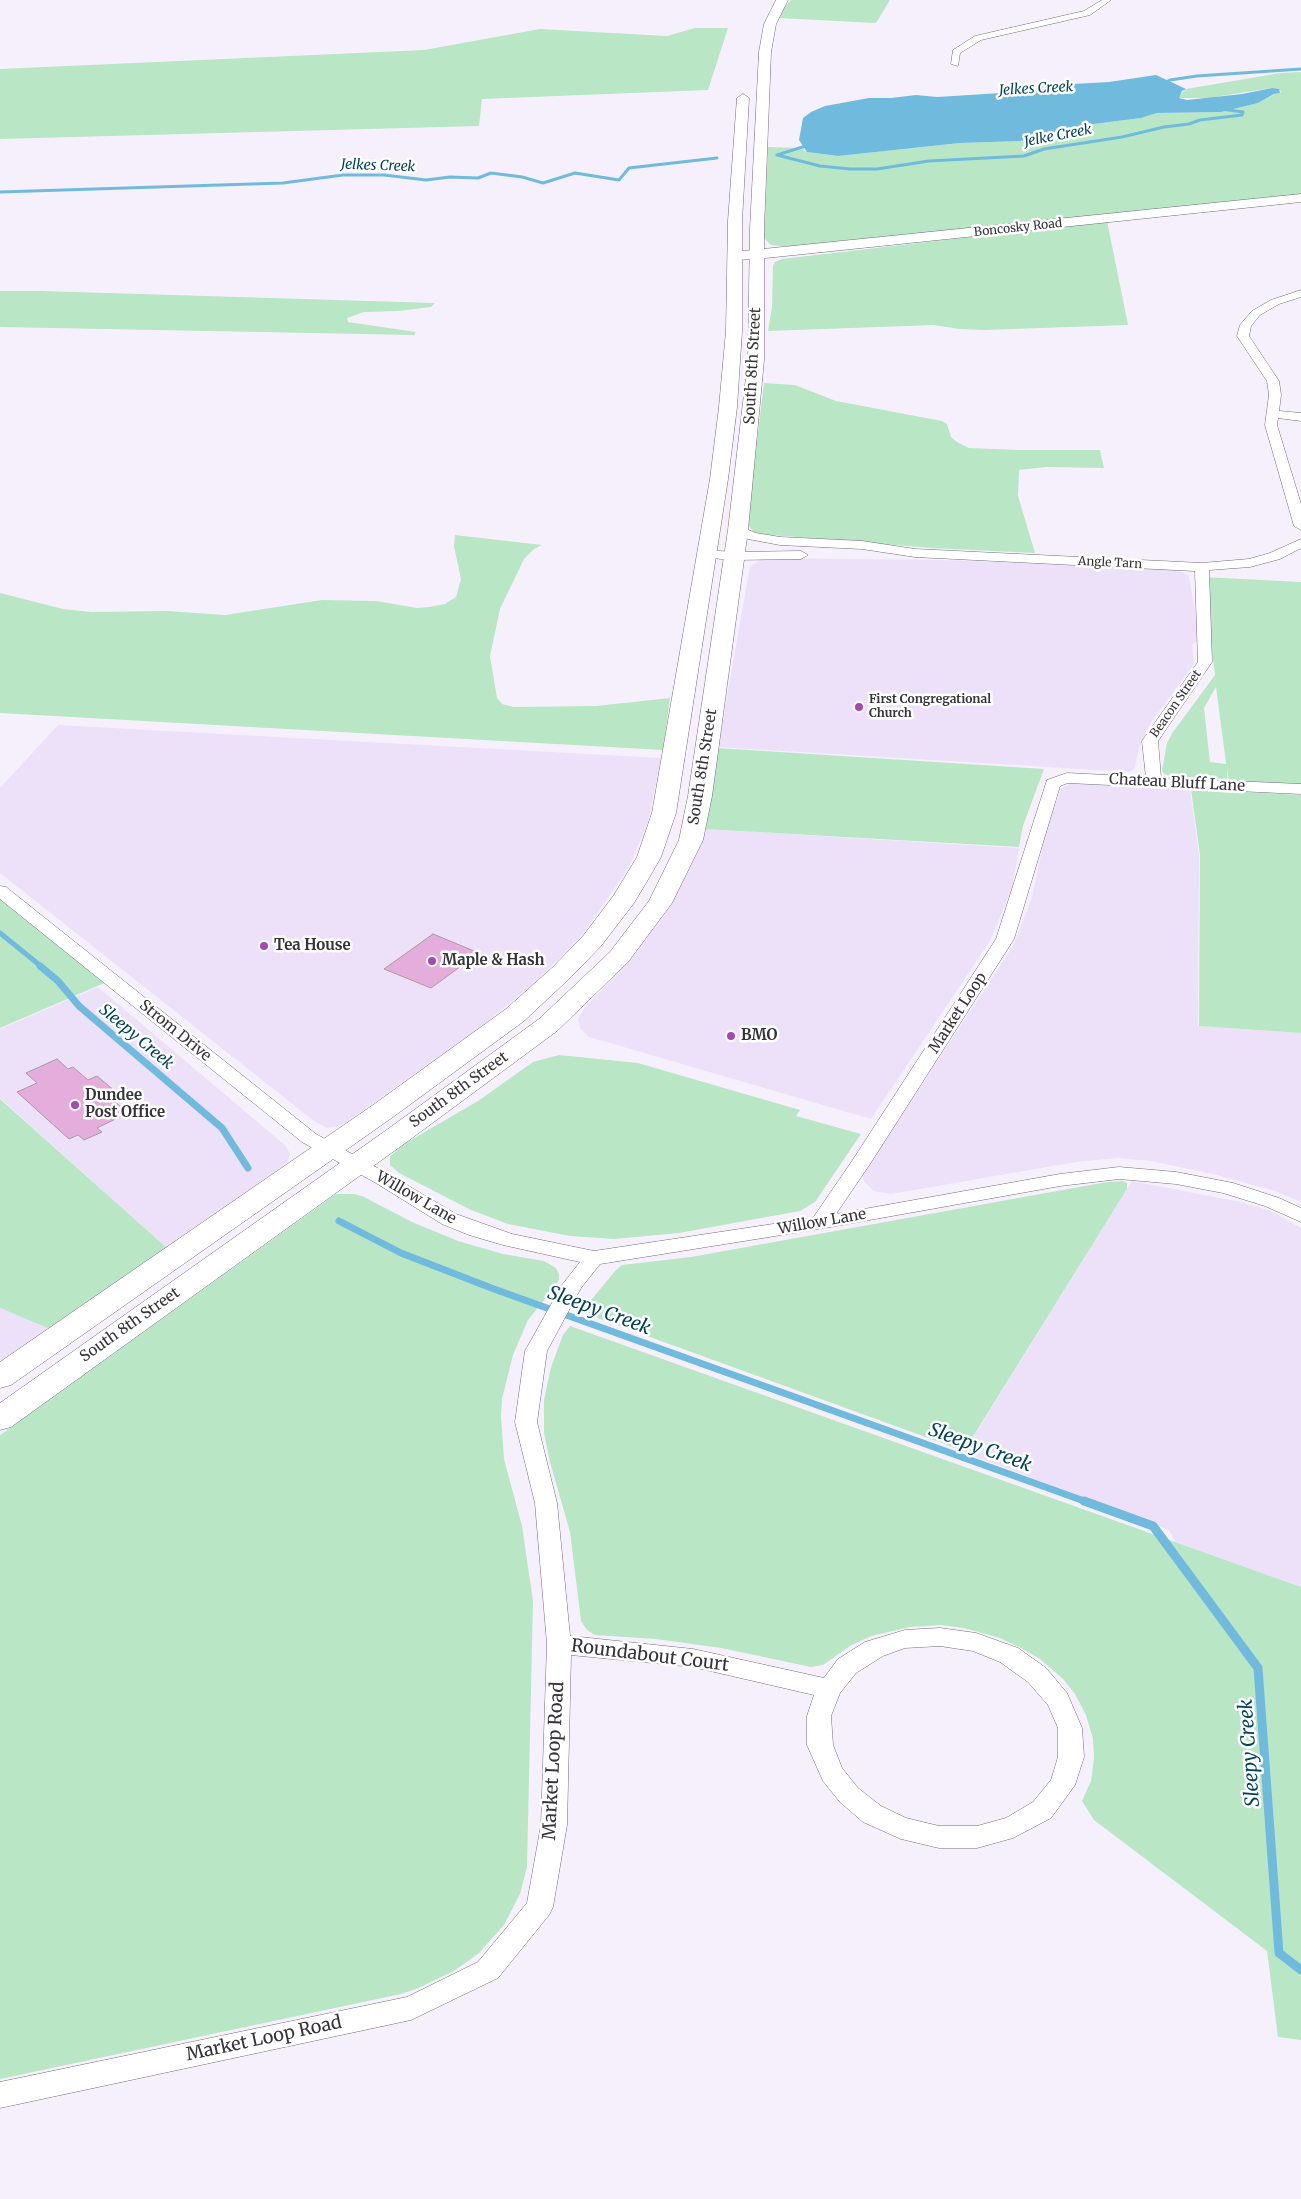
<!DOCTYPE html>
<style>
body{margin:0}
canvas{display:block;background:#f6f0fd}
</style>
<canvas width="1301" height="2199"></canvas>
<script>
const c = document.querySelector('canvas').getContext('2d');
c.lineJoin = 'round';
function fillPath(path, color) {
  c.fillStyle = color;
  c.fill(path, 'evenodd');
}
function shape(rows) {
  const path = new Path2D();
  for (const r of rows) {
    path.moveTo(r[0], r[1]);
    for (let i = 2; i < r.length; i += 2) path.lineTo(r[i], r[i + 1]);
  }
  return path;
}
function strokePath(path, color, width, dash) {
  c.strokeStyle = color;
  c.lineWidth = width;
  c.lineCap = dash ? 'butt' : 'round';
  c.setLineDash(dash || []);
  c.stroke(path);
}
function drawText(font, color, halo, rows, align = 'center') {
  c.font = font + ' Merriweather,serif';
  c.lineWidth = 5;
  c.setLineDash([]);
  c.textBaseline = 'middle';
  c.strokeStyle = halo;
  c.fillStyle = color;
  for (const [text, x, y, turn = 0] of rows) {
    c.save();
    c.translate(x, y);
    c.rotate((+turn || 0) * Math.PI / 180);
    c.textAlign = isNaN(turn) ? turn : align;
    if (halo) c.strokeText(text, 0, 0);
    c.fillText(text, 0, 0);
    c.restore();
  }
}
const built = shape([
 [769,558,943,560,1175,569,1189,576,1199,636,1197,641,1192,645,1194,664,1150,724,1139,748,1135,768,1130,772,718,747,750,567,760,560],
 [58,725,661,758,648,822,629,867,583,934,538,980,482,1026,345,1123,338,1126,327,1128,314,1121,0,873,0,788],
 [1072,783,1190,789,1199,855,1198,1026,1301,1033,1301,1202,1275,1191,1217,1175,1151,1161,1118,1158,1076,1162,891,1194,874,1191,864,1182,863,1176,866,1169,1013,946,1032,897,1047,826,1062,788],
 [705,829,1019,848,1012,888,990,941,871,1119,589,1037,580,1028,578,1019,586,1006,621,970,667,911,694,860],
 [98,987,286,1146,290,1154,287,1163,280,1168,167,1248,0,1098,0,1029],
 [1132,1181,1241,1202,1271,1211,1301,1228,1301,1587,1175,1542,1169,1530,964,1452],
 [0,1308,50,1329,0,1364]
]);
const green = shape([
 [791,0,890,0,876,23,778,18,781,11],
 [695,28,728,28,708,90,482,99,479,126,0,139,0,69,424,50,540,29,667,36],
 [1301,72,1301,195,787,247,771,245,764,238,768,147,802,148,807,152,838,156,960,143,1021,141,1046,133,1062,132,1078,126,1141,118,1157,113,1221,112,1258,103,1275,94,1280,93,1281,91,1272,88,1208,98,1179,98,1180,95,1186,89,1281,73],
 [1107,221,1128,325,984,330,959,329,934,325,768,331,772,307,773,266,775,262,782,259],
 [0,291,42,291,435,303,431,307,399,311,364,312,347,318,348,322,416,332,414,335,0,327],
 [764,383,795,385,836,401,942,421,947,424,951,437,957,442,969,448,1018,450,1100,450,1104,468,1046,467,1019,470,1018,496,1035,553,931,548,760,534,754,532,747,524],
 [455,535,542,545,534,549,524,559,500,609,490,656,497,698,502,704,514,707,596,706,670,698,663,750,0,713,0,593,63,609,91,612,167,611,225,615,322,600,376,601,417,608,429,607,445,604,456,597,461,579,454,546],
 [1203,577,1301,582,1301,790,1229,785,1227,767,1227,779,1171,776,1164,774,1162,770,1167,743,1173,732,1215,675],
 [1216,687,1226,763,1226,764,1210,762,1204,708],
 [718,748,1044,769,1023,826,1019,847,705,829],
 [1191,789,1301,795,1301,1033,1199,1026,1200,855],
 [0,894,109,981,0,1028],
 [559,1055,638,1063,800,1110,796,1116,861,1134,815,1202,800,1211,679,1233,614,1239,570,1236,508,1224,471,1210,399,1173,390,1165,390,1156,404,1144,478,1101,533,1062],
 [0,1099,167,1248,50,1329,0,1308],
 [1123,1181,1127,1183,1127,1189,964,1451,581,1312,616,1270,622,1265,691,1257,1107,1182],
 [336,1194,354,1194,362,1196,412,1222,458,1241,503,1254,544,1261,556,1268,559,1274,559,1280,554,1288,528,1320,513,1355,502,1399,501,1416,504,1459,522,1526,533,1601,527,1867,520,1894,504,1925,479,1953,454,1971,416,1989,401,1994,0,2079,0,1435],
 [570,1326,1301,1587,1301,2040,1278,2037,1267,1951,1094,1820,1082,1801,1091,1781,1094,1758,1093,1739,1086,1715,1075,1694,1063,1679,1040,1659,1021,1648,1000,1638,964,1628,941,1625,910,1627,871,1636,850,1646,823,1665,811,1667,721,1648,656,1639,595,1635,587,1630,581,1621,570,1532,550,1462,544,1433,544,1400,551,1367,563,1335]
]);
const water = shape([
 [1156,75,1186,89,1182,91,1179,98,1187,100,1242,94,1272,88,1279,89,1280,93,1274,94,1258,103,1221,112,1157,113,1141,118,1078,126,1062,132,1046,133,1021,141,960,143,838,156,807,152,799,140,803,118,811,112,825,106,869,98,891,98,916,95,937,97,1001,93,1038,86,1109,82]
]);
const streamFar3 = shape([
 [1161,84,1170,80,1197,76,1301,69],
 [777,155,820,166,850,169,877,169,929,161,1024,156,1044,149,1122,137,1164,127,1189,124,1200,120,1242,115,1243,112,1221,109],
 [777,155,809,145],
 [0,192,283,183,343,175,384,175,426,180,450,177,478,178,491,173,522,177,543,183,575,173,619,180,629,168,717,158]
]);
const streamFar2 = shape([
 [0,933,42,967]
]);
const streamFar1 = shape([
 [40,966,58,981,79,1006,222,1128,248,1168],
 [339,1221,401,1253,494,1289,1087,1502]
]);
const stream = shape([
 [1084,1501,1153,1526,1258,1668,1279,1953,1301,1970]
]);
const building = shape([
 [433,934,479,953,431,988,384,969,433,934],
 [57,1059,68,1069,73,1067,88,1080,97,1076,116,1092,108,1096,128,1113,97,1128,102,1132,84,1140,78,1135,69,1139,17,1092,37,1083,26,1073,57,1059]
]);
const minor = shape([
 [1102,0,1111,0,1090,15,981,40,960,53,958,66,951,64,953,50,975,36,1084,11,1102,0],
 [1301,290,1301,297,1279,304,1260,315,1251,326,1249,336,1279,381,1281,395,1279,411,1301,413,1301,421,1278,418,1277,425,1301,504,1301,530,1294,526,1265,425,1269,395,1267,381,1237,336,1240,325,1252,311,1271,300,1301,290],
 [738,526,756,533,780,537,862,541,915,549,1202,563,1249,559,1270,553,1301,539,1301,548,1280,559,1250,567,1209,570,1212,662,1158,741,1161,778,1301,784,1301,794,1068,783,1060,786,1014,939,870,1164,836,1214,1060,1174,1119,1167,1176,1172,1233,1183,1279,1198,1301,1208,1301,1222,1265,1206,1223,1193,1176,1184,1119,1179,1060,1186,819,1229,600,1264,581,1288,547,1351,537,1422,557,1503,570,1636,693,1649,824,1678,838,1659,865,1642,905,1630,940,1628,976,1633,1018,1648,1046,1668,1067,1693,1082,1728,1084,1757,1075,1785,1051,1818,1013,1838,977,1848,939,1848,901,1839,863,1822,840,1802,823,1781,807,1745,807,1716,814,1695,693,1667,571,1655,567,1825,553,1907,549,1915,498,1978,411,2020,0,2108,0,2082,407,1997,478,1962,527,1903,541,1825,547,1644,535,1503,515,1422,525,1351,562,1285,580,1262,503,1245,469,1235,442,1224,376,1183,302,1142,0,899,0,886,6,887,316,1134,390,1175,456,1214,512,1234,594,1251,813,1218,852,1161,996,939,1047,780,1067,773,1146,777,1142,741,1198,662,1195,571,915,557,862,549,780,545,748,539,733,533,731,530,738,526],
 [940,1646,973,1651,1000,1662,1028,1682,1048,1705,1058,1728,1058,1757,1051,1780,1033,1802,1006,1818,977,1826,939,1826,906,1818,881,1806,858,1788,842,1768,833,1745,831,1716,840,1693,856,1673,883,1656,905,1648,940,1646],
 [705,550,733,552,801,551,808,555,801,559,733,560,700,557,698,554,700,551,705,550]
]);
const tertiary = shape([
 [1301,194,1301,202,756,259,734,260,727,256,734,252,1301,194]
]);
const primary = shape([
 [776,0,788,0,776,24,771,52,764,229,764,360,748,530,712,796,703,840,672,903,628,962,557,1031,408,1141,11,1427,0,1430,0,1403,388,1129,539,1019,610,952,649,901,679,840,688,796,728,530,748,360,750,229,759,52,764,24,776,0],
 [743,94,749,98,742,221,742,331,737,407,728,479,676,813,661,857,649,878,634,903,601,946,571,977,524,1021,393,1117,11,1385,0,1388,0,1362,373,1105,506,1009,553,967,583,936,614,895,637,857,652,813,710,479,719,407,726,331,728,221,737,98,743,94]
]);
const markers = [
 [859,707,5,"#a449b3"],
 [264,946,5,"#a449b3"],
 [432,961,5,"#a449b3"],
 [731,1036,5,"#a449b3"],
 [75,1105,5,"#a449b3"]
];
const farStreetnames = [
 ["Boncosky Road",1018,228,-6],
 ["Angle Tarn",1110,563,3],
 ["Beacon Street",1176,704,-55]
];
const farPoinames = [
 ["First Congregational",869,700],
 ["Church",869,714]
];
const farWaternames = [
 ["Jelkes Creek",1036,89,-3],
 ["Jelke Creek",1058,136,-11],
 ["Jelkes Creek",378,166,2]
];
const streetNames = [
 ["South 8th Street",753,366,-87],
 ["South 8th Street",703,767,-81],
 ["Chateau Bluff Lane",1177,783,3],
 ["Market Loop",958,1013,-57],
 ["Strom Drive",175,1031,39],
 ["South 8th Street",459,1090,-36],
 ["Willow Lane",416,1198,30],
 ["Willow Lane",822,1222,-10],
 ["South 8th Street",130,1325,-35]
];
const poiNames = [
 ["Tea House",274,946],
 ["Maple & Hash",442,961],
 ["BMO",741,1036],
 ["Dundee",85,1096],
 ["Post Office",85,1113]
];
const waterNames = [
 ["Sleepy Creek",136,1037,40]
];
const nearStreetnames = [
 ["Roundabout Court",650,1656,7],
 ["Market Loop Road",554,1761,-87],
 ["Market Loop Road",264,2039,-12]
];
const nearWaternames = [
 ["Sleepy Creek",599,1311,20],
 ["Sleepy Creek",980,1448,20],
 ["Sleepy Creek",1250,1753,-94]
];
fillPath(built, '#ede1f9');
fillPath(green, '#b9e7c5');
fillPath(water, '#70bbdd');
strokePath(streamFar3, '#70bbdd', 3);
strokePath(streamFar2, '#70bbdd', 5);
strokePath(streamFar1, '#70bbdd', 7);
strokePath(stream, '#70bbdd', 9);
fillPath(building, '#e5addc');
strokePath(building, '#a99aa6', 1);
strokePath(minor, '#726b7a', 1);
strokePath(tertiary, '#726b7a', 1);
strokePath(primary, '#726b7a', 1);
fillPath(minor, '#fff');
fillPath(tertiary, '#fff');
fillPath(primary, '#fff');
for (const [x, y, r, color] of markers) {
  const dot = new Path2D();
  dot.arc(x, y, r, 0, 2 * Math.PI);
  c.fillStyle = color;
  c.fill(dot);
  strokePath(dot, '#fff', 2);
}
drawText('12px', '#363339', '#fff', farStreetnames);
drawText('bold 12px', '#363339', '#fff', farPoinames, 'left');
drawText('italic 14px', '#00435a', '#fff', farWaternames);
drawText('15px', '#363339', '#fff', streetNames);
drawText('bold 15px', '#363339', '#fff', poiNames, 'left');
drawText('italic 16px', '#00435a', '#fff', waterNames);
drawText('18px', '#363339', '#fff', nearStreetnames);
drawText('italic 19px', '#00435a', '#fff', nearWaternames);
</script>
